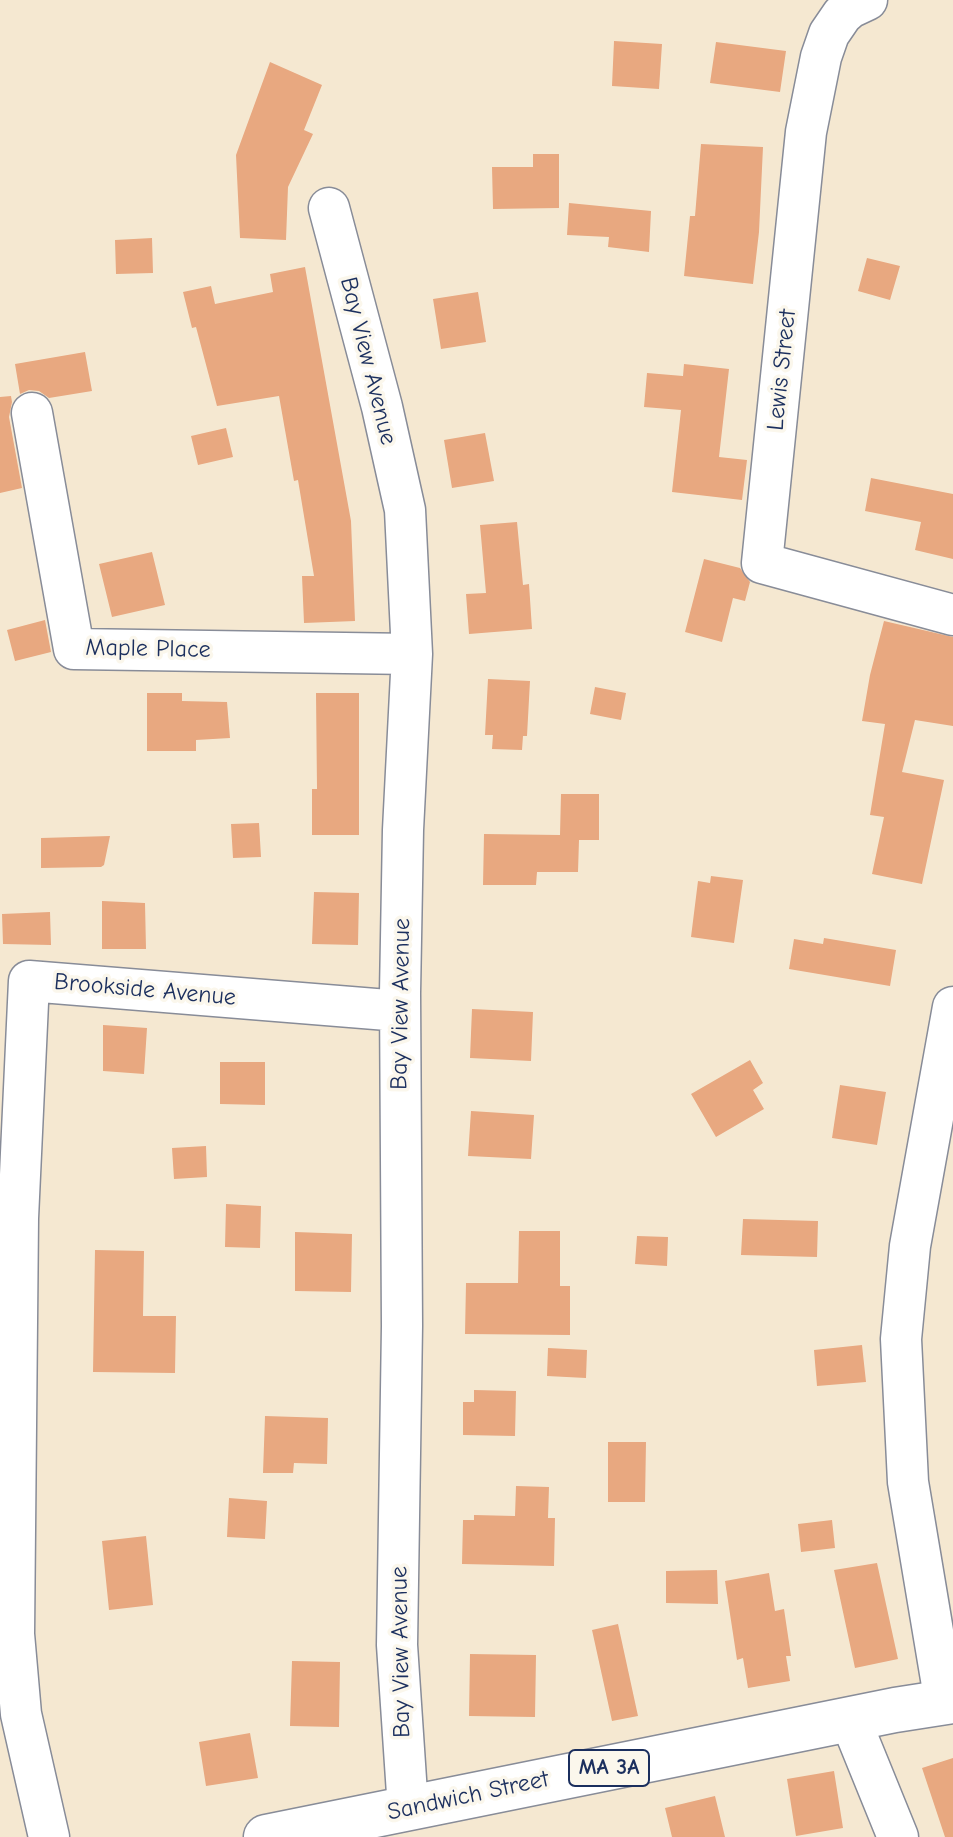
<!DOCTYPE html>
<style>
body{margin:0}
canvas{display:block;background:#f5e8d1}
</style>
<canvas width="953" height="1837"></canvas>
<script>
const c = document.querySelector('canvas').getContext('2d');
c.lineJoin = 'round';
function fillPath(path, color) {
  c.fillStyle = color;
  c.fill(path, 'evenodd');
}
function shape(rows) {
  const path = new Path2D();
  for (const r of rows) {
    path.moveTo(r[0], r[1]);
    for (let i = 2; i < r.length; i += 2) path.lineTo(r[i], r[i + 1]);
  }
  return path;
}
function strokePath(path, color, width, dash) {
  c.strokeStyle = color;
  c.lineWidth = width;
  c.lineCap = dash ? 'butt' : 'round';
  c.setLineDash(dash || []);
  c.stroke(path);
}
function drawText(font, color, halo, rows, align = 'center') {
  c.font = font + ' "Comic Neue",sans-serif';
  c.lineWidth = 7;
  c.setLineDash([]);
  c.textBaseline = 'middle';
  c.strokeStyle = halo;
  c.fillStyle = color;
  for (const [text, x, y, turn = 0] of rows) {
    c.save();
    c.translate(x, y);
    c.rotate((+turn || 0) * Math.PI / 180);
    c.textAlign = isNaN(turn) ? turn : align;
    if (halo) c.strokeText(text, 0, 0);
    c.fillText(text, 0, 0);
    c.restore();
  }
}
const building = shape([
 [614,41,662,44,659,89,612,86],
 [716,42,786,51,780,92,710,83],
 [270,62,322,85,304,130,313,134,288,187,286,240,240,238,236,155],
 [701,144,763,147,759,232,753,284,684,276,690,216,695,216],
 [533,154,559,154,559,208,493,209,492,167,533,167],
 [569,203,651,211,649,252,608,247,609,237,567,235],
 [152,238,153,273,116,274,115,240],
 [867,258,900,266,890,300,858,291],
 [305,267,351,521,355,621,304,623,302,576,314,576,298,480,294,481,279,396,217,406,196,327,192,328,183,292,211,286,215,304,273,292,270,274],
 [478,292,486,342,441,349,433,299],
 [85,352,92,391,49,398,39,391,29,390,20,394,15,364],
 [684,364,729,369,719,457,747,460,742,500,672,492,681,410,644,407,647,373,683,376],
 [11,396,12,402,9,417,22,488,0,493,0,397],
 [226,428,233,457,198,465,191,436],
 [485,433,494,481,452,488,444,440],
 [871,478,953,494,953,559,915,550,921,522,865,511],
 [517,522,523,585,529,584,532,629,469,634,466,594,486,593,480,525],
 [152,552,165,605,112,617,99,564],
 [704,559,740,568,750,582,745,601,733,598,722,642,685,632],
 [45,620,51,652,15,661,7,630],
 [884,621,953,637,953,726,915,720,902,772,944,780,922,884,872,874,884,817,870,815,885,724,862,721,870,675],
 [488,679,530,681,527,736,523,736,522,750,492,749,493,735,485,735],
 [595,687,626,693,621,720,590,714],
 [147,693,182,693,182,701,227,702,230,738,196,740,196,751,147,751],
 [316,693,359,693,359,835,312,835,312,789,317,789],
 [561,794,599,794,599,840,579,840,578,872,537,872,536,885,483,885,484,834,560,835],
 [259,823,261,857,233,858,231,824],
 [110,836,104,865,101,867,41,868,41,838],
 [711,876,743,880,734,943,691,937,698,881,710,883],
 [314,892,359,893,358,945,312,944],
 [102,901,145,903,146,949,102,949],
 [50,912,51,945,3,944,2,914],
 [824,938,896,950,890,986,789,969,794,939,823,944],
 [472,1009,533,1012,531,1061,470,1058],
 [103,1025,147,1028,144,1074,103,1071],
 [750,1060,763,1083,753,1090,764,1109,716,1137,691,1094],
 [220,1062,265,1062,265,1105,220,1104],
 [840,1085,886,1092,877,1145,832,1138],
 [471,1111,534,1115,531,1159,468,1156],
 [206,1146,207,1177,174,1179,172,1148],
 [226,1204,261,1206,260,1248,225,1247],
 [743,1219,818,1221,817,1257,741,1255],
 [519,1231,560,1231,560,1286,570,1286,570,1335,465,1334,466,1283,518,1283],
 [295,1232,352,1234,351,1292,295,1291],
 [637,1236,668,1237,667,1266,635,1264],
 [95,1250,144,1251,143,1316,176,1316,175,1373,93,1372],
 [862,1345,866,1382,817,1386,814,1350],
 [548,1348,587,1350,586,1378,547,1376],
 [474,1390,516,1391,515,1436,463,1435,463,1402,474,1402],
 [265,1416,328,1418,327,1464,294,1463,293,1473,263,1473],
 [608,1442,646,1442,645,1502,608,1502],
 [516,1486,549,1487,548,1518,555,1518,554,1566,462,1564,463,1520,474,1520,474,1515,515,1516],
 [229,1498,267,1501,265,1539,227,1537],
 [832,1520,835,1548,801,1552,798,1524],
 [146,1536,153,1605,109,1610,102,1541],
 [877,1563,898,1659,855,1668,834,1570],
 [717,1570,718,1604,666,1603,666,1571],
 [769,1573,775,1611,784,1609,791,1656,786,1656,790,1681,748,1688,743,1658,737,1660,725,1581],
 [618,1624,638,1716,612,1721,592,1630],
 [470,1654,536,1655,535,1717,469,1716],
 [292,1661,340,1662,339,1727,290,1726],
 [250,1733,258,1778,206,1786,199,1742],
 [953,1758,953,1837,945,1837,922,1768],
 [834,1771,843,1828,796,1836,787,1779],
 [715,1796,725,1837,672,1837,665,1808]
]);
const street = shape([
 [867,0,850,8,842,15,829,34,821,57,806,132,762,563,953,615],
 [329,208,382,407,405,510,412,654,403,830,400,993,402,1326,397,1645,408,1809],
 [32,413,74,649,412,654],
 [945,1703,908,1482,901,1339,910,1246,953,1007],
 [850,1719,898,1837],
 [49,1837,21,1714,14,1634,18,1218,29,981,400,1011]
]);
const primary = shape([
 [266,1837,895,1710,953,1701]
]);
const shields = [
 [609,1768,80]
];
const shieldNames = [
 ["MA 3A",609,1768]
];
const streetNames = [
 ["Bay View Avenue",368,361,76],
 ["Lewis Street",782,370,-84],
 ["Maple Place",148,649,1],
 ["Brookside Avenue",145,990,5],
 ["Bay View Avenue",401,1004,-89],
 ["Bay View Avenue",401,1652,-91],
 ["Sandwich Street",468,1796,-12]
];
fillPath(building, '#e8a880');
strokePath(street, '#888c98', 43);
strokePath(primary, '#888c98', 47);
strokePath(street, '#fff', 40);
strokePath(primary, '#fff', 44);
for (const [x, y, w] of shields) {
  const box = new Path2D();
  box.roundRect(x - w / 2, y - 18, w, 36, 6);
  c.fillStyle = '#fbf7ec';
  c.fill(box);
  strokePath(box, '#1b2f5e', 2);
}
drawText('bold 22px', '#1b2f5e', null, shieldNames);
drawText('24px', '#1b2f5e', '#fbf7ec', streetNames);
</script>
